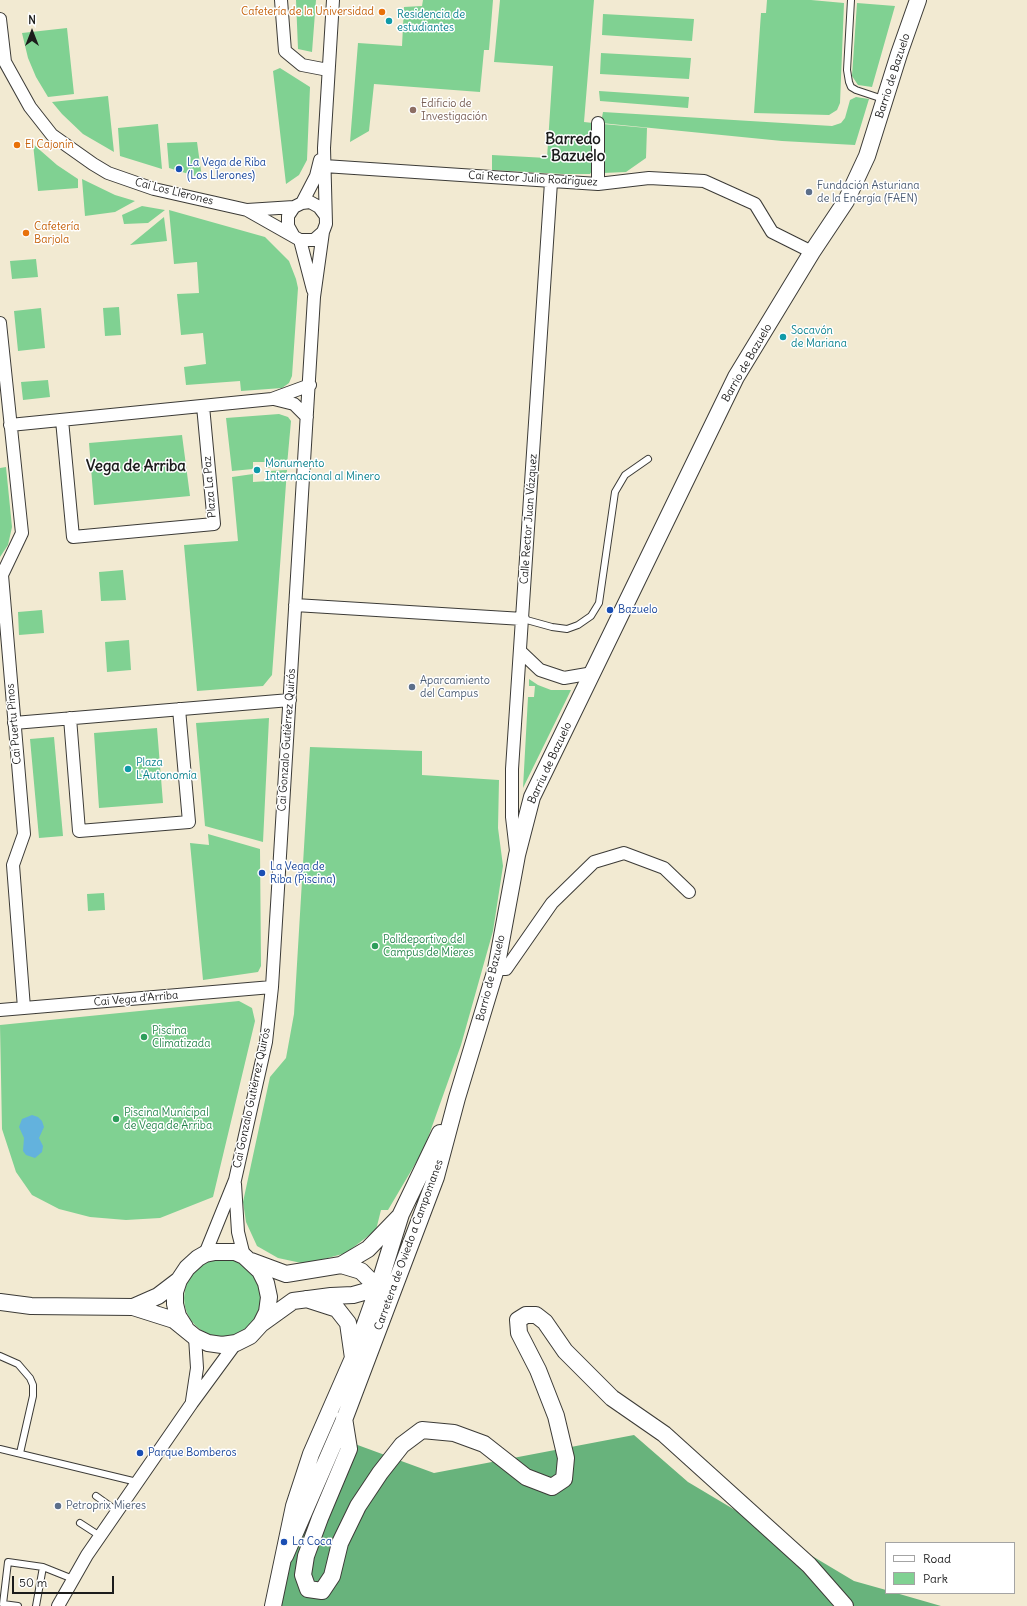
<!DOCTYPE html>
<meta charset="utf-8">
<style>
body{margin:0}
#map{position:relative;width:1027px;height:1606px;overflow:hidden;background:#f2ead2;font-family:Delius,sans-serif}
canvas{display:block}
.legend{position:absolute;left:885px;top:1542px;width:130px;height:52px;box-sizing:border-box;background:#fff;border:1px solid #a4a4a4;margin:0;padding:5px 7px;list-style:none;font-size:12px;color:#1c1c1c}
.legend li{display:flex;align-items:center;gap:8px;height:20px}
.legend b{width:20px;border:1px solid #a4a4a4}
.north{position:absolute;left:12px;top:12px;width:40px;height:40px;-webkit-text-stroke:3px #fff;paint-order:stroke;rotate:0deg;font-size:11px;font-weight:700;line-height:16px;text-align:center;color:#1c1c1c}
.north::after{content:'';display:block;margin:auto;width:14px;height:18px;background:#1c1c1c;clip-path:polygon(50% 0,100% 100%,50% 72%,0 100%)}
.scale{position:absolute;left:12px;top:1576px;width:102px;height:18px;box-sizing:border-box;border:2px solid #1c1c1c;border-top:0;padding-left:5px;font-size:12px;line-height:14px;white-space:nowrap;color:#1c1c1c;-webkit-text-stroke:3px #fff;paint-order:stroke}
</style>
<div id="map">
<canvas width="1027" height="1606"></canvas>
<ul class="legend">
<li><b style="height:5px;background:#fff"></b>Road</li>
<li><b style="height:11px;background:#80d192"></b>Park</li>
</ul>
<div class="north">N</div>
<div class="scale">50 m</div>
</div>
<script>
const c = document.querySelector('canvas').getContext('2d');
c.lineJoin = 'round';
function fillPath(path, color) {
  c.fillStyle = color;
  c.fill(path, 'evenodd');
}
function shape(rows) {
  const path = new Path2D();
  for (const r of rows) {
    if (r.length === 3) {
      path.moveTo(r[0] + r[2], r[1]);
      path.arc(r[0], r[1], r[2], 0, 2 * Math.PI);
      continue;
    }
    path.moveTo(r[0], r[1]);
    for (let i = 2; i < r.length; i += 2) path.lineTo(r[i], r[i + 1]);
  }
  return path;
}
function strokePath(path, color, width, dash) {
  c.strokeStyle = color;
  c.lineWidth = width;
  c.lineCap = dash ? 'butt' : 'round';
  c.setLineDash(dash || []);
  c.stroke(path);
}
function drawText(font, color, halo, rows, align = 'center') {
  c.font = font + ' Delius,sans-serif';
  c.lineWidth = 3;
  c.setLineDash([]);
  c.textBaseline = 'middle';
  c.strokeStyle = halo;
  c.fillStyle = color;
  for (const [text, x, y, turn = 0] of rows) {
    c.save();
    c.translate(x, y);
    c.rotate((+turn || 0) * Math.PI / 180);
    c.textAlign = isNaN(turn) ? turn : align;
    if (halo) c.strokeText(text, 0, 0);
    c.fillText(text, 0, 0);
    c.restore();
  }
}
const green = shape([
 [296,0,316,0,312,52,298,49],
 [423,0,493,0,489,50,484,50,480,92,374,84,369,131,350,142,358,43,402,46,404,7,422,6],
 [500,0,594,0,584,122,593,123,593,170,590,174,563,174,492,170,492,155,547,158,553,66,494,62],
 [767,0,811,0,844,3,840,103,837,110,829,115,754,113,761,13,766,13],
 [857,3,895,6,872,87,858,85,852,76],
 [603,14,694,19,692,41,602,35],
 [67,28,74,94,48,97,36,77,28,58,22,33],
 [601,53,691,58,689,79,600,74],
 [280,68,310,87,307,160,299,175,286,184,273,71],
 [599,91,689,97,688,108,600,101],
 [108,96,114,152,83,134,62,114,52,102],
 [856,97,869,99,855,145,782,141,601,123,603,112,832,126,841,123,845,118,850,100],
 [158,124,162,169,120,156,118,128],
 [603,124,647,128,646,158,626,172,603,173],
 [197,142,202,178,169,168,167,143],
 [33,144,57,165,78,179,78,188,38,191],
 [82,179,115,195,135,201,115,212,85,216],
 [142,206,165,210,148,223,124,224,122,215],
 [169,210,265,237,289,261,296,279,298,288,292,376,289,383,282,388,241,391,240,381,186,385,184,367,206,364,203,333,181,335,177,294,199,293,197,262,174,264],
 [164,217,167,241,130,245],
 [36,259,38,277,12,279,10,261],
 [119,307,121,335,105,336,103,308],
 [41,308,45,348,18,351,14,311],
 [48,380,50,397,23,400,21,382],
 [279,414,288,417,291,421,287,465,266,468,265,462,253,462,253,469,232,471,226,418],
 [182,435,190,496,94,505,89,443],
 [6,467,12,527,8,545,0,557,0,468],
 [287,470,272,675,263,686,197,691,184,545,238,541,232,477,253,474,253,482,268,481,269,471],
 [123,570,126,600,101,601,99,572],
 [42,610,44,633,19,635,18,612],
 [129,640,131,670,107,672,105,642],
 [529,679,538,685,551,690,571,690,523,788,528,697,534,697,535,686,529,686],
 [269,718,263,842,205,826,196,723],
 [157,728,163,803,99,808,94,733],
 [54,737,63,836,39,838,30,739],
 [310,747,422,751,422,775,499,780,498,828,503,866,493,931,461,1045,424,1149,388,1210,381,1210,376,1230,346,1253,306,1264,278,1258,257,1246,246,1222,243,1202,270,1077,286,1058,294,1014],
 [208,834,260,849,261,966,258,972,203,980,190,843,209,845],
 [104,893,105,910,88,911,87,894],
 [239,1001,252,1008,255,1021,213,1197,160,1218,126,1220,90,1217,59,1209,32,1195,16,1172,2,1129,0,1025],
 [223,1298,39]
]);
const forest = shape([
 [634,1435,688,1482,854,1581,886,1590,886,1593,896,1593,941,1606,281,1606,289,1561,333,1436,434,1473]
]);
const water = shape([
 [32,1115,38,1117,42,1121,44,1127,39,1138,43,1146,42,1152,35,1158,26,1155,23,1151,24,1138,19,1127,22,1119]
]);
const lane = shape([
 [851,0,847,70,849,82,851,87,856,90,883,99],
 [523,619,552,627,567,629,578,625,591,616,599,603,615,492,625,475,648,459],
 [0,1356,18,1364,30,1378,33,1385,33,1396,20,1453],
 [0,1449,137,1482],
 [96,1496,117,1511],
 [80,1523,100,1536],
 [18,1606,3,1604,8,1562,43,1567,73,1579],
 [36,1606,43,1567]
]);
const street = shape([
 [281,0,285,51,302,65,328,70],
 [0,19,5,62,30,107,52,135,93,164,108,173,154,189,247,210,294,207],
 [598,123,598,184],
 [324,166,598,184,649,178,704,181,755,204,772,232,812,252],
 [302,203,316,176,320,160],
 [247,210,300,240,314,240,323,232],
 [293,235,288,226,288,216,294,207,302,203,310,202,319,207,325,215],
 [300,240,313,290],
 [0,323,22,533,2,575,24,834,13,865,24,1008],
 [274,399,294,404,307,417],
 [62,420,73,537,214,524,203,406],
 [10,425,272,399,310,385],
 [295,605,523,619],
 [520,651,540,670,564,678,593,673],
 [70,718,79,831,189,822,179,709],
 [14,723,290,700],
 [516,851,512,817,512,769,551,182],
 [496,969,506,969,552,903,594,862,624,853,664,868,689,892],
 [0,1010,272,987],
 [235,1184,238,1232,244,1256],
 [205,1254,235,1180,266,1042,272,987,314,297,323,232,326,224,324,148,333,0],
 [192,1401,197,1368,195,1337],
 [58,1606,87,1555,192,1403,236,1343]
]);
const secondary = shape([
 [251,1261,286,1274,341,1265,368,1249,399,1217],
 [341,1265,361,1271,378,1288,378,1296],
 [306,1299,337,1309,348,1323,353,1358,349,1387],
 [0,1302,31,1306,133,1307,174,1320,195,1337,208,1343,222,1345,236,1343,250,1336,261,1324,293,1301,331,1296,353,1295,378,1288,383,1282],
 [133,1307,158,1296,179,1280],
 [185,1327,178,1316,175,1304,175,1292,179,1280,187,1268,198,1258,205,1254,215,1252,235,1252,244,1256,260,1271,266,1283,269,1297,267,1312,261,1324],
 [344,1418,349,1449,320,1518,306,1556,303,1575,308,1589,322,1591,332,1576,340,1543,358,1506,380,1473,402,1445,422,1430,454,1433,484,1444,526,1477,552,1487,564,1479,566,1458,556,1416,538,1370,519,1333,518,1320,526,1315,536,1315,545,1322,565,1351,612,1398,664,1434,809,1565,845,1606],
 [285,1556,344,1420,436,1177,457,1098,496,969,517,855,532,797,736,377,812,252,846,201,867,156,899,54,918,0],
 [273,1606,294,1506,311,1454,353,1358,378,1288,401,1214,440,1133]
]);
const markers = [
 [382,12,4,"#e8710a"],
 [389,21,4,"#0f9aa8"],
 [413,110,4,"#8d6e63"],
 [17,145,4,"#e8710a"],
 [179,169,4,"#1a4fb4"],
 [809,192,4,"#5c6f8a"],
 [26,233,4,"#e8710a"],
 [783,337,4,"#0f9aa8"],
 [257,470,4,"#0f9aa8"],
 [610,610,4,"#1a4fb4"],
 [412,687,4,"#5c6f8a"],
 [128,769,4,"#0f9aa8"],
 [262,873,4,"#1a4fb4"],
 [375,946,4,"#2e9e5b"],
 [144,1037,4,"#2e9e5b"],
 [116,1119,4,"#2e9e5b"],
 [140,1453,4,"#1a4fb4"],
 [58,1506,4,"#5c6f8a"],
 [284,1542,4,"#1a4fb4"]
];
const foodNames = [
 ["Cafetería de la Universidad",374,12,"right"],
 ["El Cajonín",25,145],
 ["Cafetería",34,227],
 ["Barjola",34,240]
];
const cultureNames = [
 ["Residencia de",397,15],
 ["estudiantes",397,28],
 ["Socavón",791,331],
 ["de Mariana",791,344],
 ["Monumento",265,464],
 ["Internacional al Minero",265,477],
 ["Plaza",136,763],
 ["L'Autonomía",136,776]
];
const streetNames = [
 ["Barrio de Bazuelo",893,76,-72],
 ["Cai Rector Julio Rodríguez",533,179,3],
 ["Cai Los Llerones",174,192,14],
 ["Barrio de Bazuelo",747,363,-60],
 ["Plaza La Paz",210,487,-95],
 ["Calle Rector Juan Vázquez",529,519,-86],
 ["Cai Puertu Pinos",14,724,-95],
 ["Cai Gonzalo Gutiérrez Quirós",287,740,-86],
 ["Barriu de Bazuelo",550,763,-65],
 ["Barrio de Bazuelo",491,978,-76],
 ["Cai Vega d'Arriba",136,999,-5],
 ["Cai Gonzalo Gutiérrez Quirós",252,1098,-78],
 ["Carretera de Oviedo a Campomanes",409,1245,-70]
];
const educationNames = [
 ["Edificio de",421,104],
 ["Investigación",421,117]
];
const transitNames = [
 ["La Vega de Riba",187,163],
 ["(Los Llerones)",187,176],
 ["Bazuelo",618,610],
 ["La Vega de",270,867],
 ["Riba (Piscina)",270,880],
 ["Parque Bomberos",148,1453],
 ["La Coca",292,1542]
];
const serviceNames = [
 ["Fundación Asturiana",817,186],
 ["de la Energía (FAEN)",817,199],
 ["Aparcamiento",420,681],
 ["del Campus",420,694],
 ["Petroprix Mieres",66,1506]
];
const leisureNames = [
 ["Polideportivo del",383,940],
 ["Campus de Mieres",383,953],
 ["Piscina",152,1031],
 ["Climatizada",152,1044],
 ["Piscina Municipal",124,1113],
 ["de Vega de Arriba",124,1126]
];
const districtNames = [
 ["Barredo",573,140],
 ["- Bazuelo",573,157],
 ["Vega de Arriba",136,467]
];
fillPath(green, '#80d192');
fillPath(forest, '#68b37c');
fillPath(water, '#63b2dd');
strokePath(lane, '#3c3b37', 8);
strokePath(street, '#3c3b37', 14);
strokePath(secondary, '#3c3b37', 18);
strokePath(lane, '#fff', 6);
strokePath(street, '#fff', 12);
strokePath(secondary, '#fff', 16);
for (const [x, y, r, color] of markers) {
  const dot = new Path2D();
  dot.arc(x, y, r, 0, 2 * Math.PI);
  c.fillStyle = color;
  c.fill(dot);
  strokePath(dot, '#fff', 1.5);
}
drawText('11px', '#c56008', '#fff', foodNames, 'left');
drawText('11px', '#0d838f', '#fff', cultureNames, 'left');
drawText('11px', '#1c1c1c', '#fff', streetNames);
drawText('11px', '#785e54', '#fff', educationNames, 'left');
drawText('11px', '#164399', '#fff', transitNames, 'left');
drawText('11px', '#4e5e75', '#fff', serviceNames, 'left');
drawText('11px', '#27864d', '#fff', leisureNames, 'left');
drawText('bold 15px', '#1c1c1c', '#fff', districtNames);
</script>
